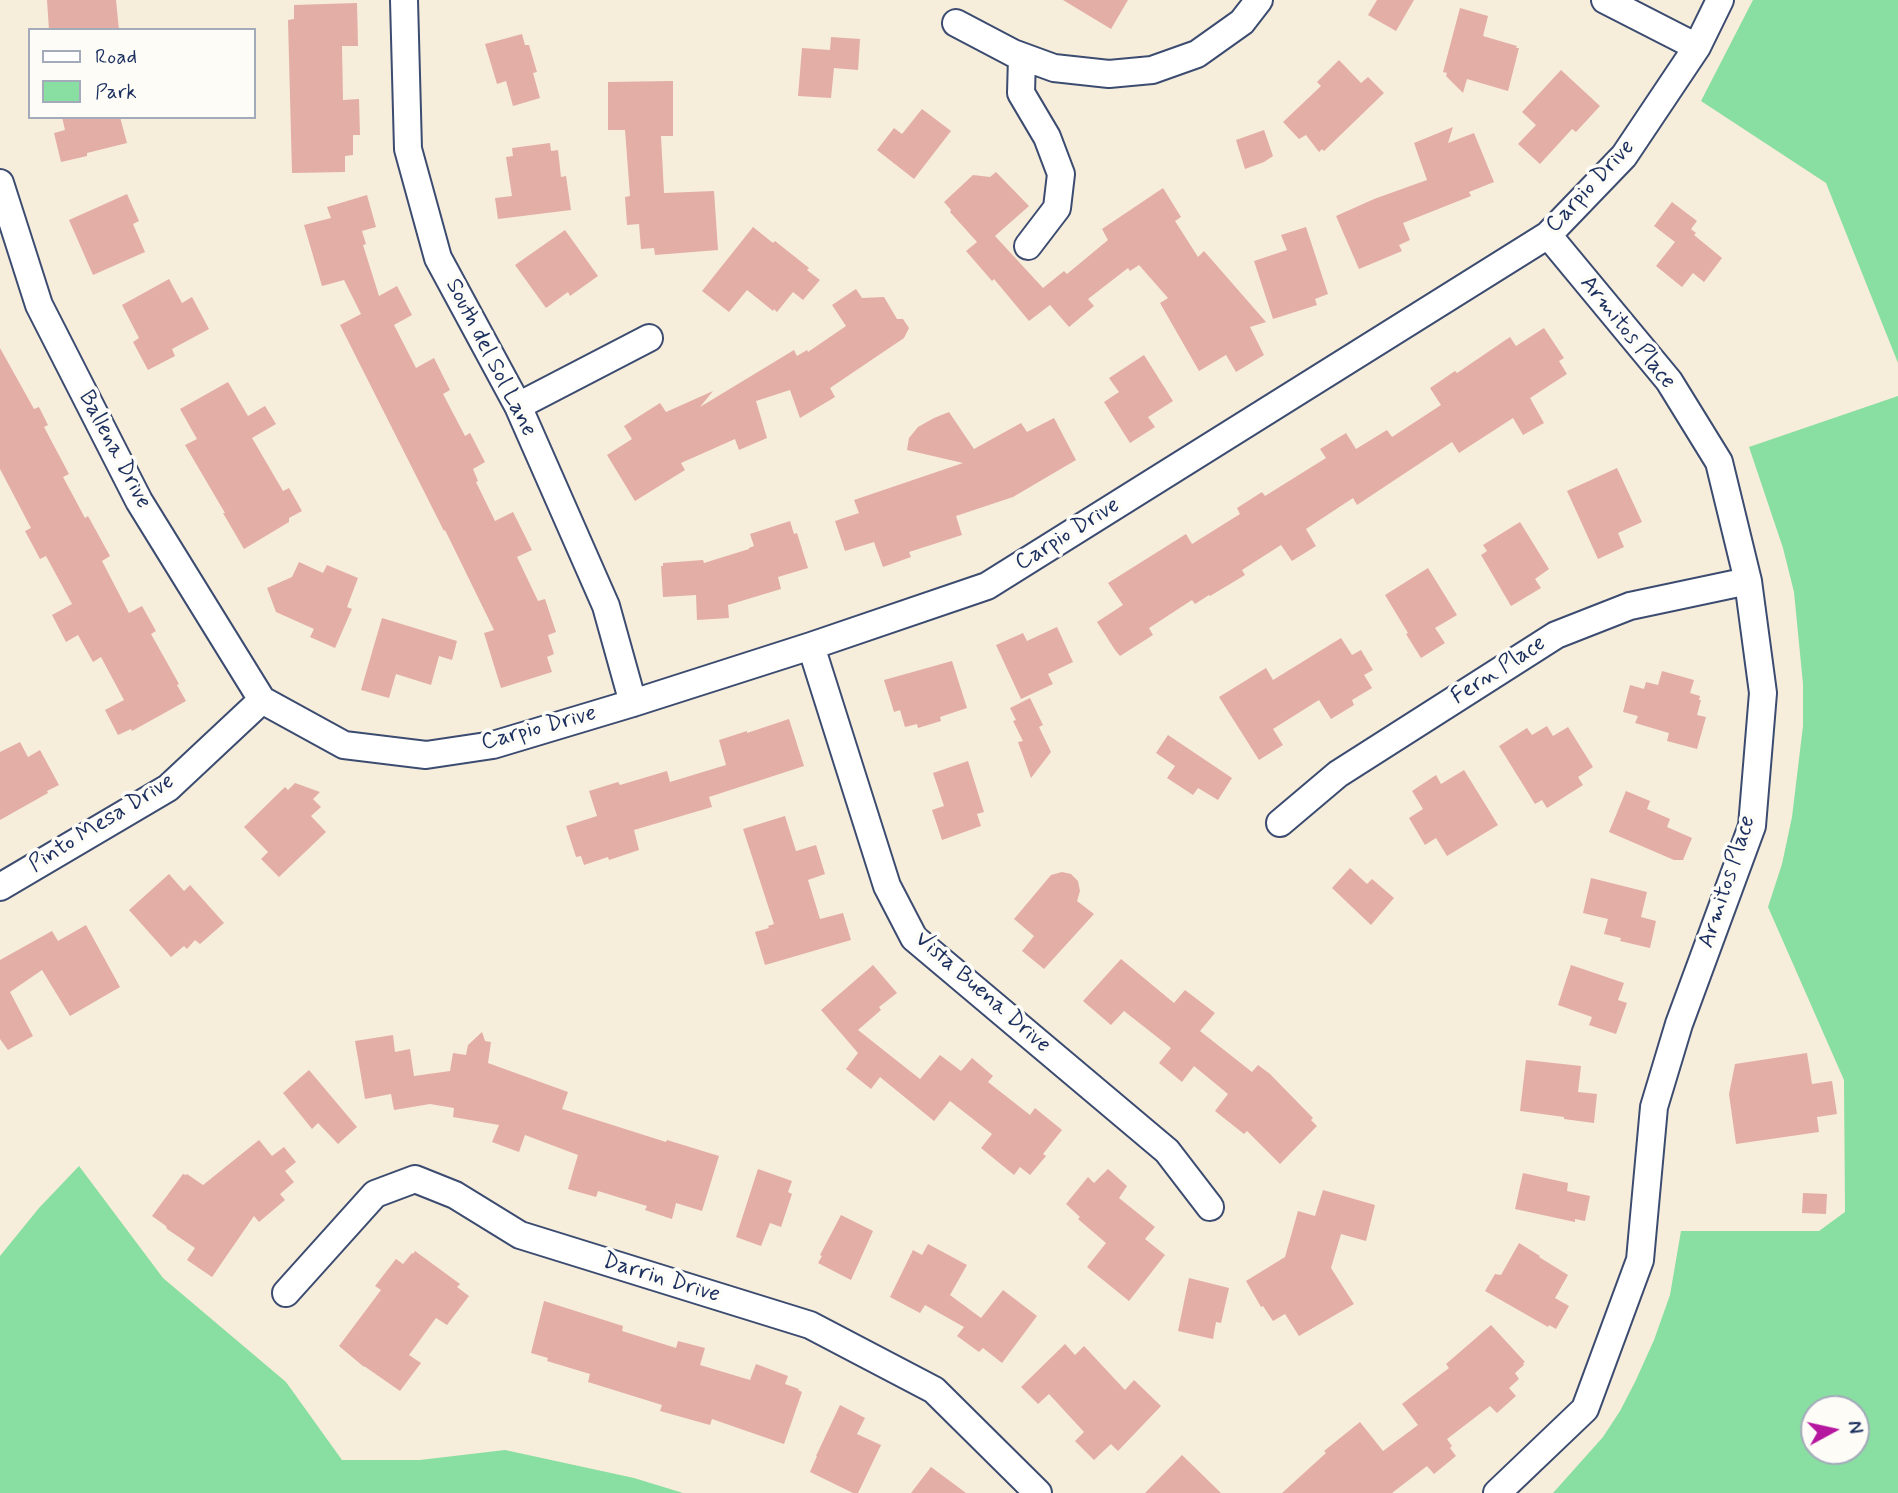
<!DOCTYPE html>
<style>
body{margin:0}
#map{position:relative;width:1898px;height:1493px;overflow:hidden;background:#f7eddb;font-family:Mynerve,sans-serif}
canvas{display:block}
.legend{position:absolute;left:28px;top:28px;width:228px;height:91px;box-sizing:border-box;background:#fdfcf7;border:2px solid #a3aaba;margin:0;padding:9px 12px;list-style:none;font-size:21px;color:#1b2f5e}
.legend li{display:flex;align-items:center;gap:14px;height:35px}
.legend b{width:35px;border:2px solid #a3aaba}
.north{position:absolute;left:1800px;top:1395px;width:70px;height:70px;box-sizing:border-box;background:#fdfcf7;border:2px solid #a3aaba;border-radius:50%;rotate:82deg;font-size:19px;font-weight:700;line-height:28px;text-align:center;color:#1b2f5e}
.north::after{content:'';display:block;margin:auto;width:24px;height:32px;background:#b5179e;clip-path:polygon(50% 0,100% 100%,50% 72%,0 100%)}
</style>
<div id="map">
<canvas width="1898" height="1493"></canvas>
<ul class="legend">
<li><b style="height:9px;background:#fff"></b>Road</li>
<li><b style="height:19px;background:#89dea1"></b>Park</li>
</ul>
<div class="north">N</div>
</div>
<script>
const c = document.querySelector('canvas').getContext('2d');
c.lineJoin = 'round';
function fillPath(path, color) {
  c.fillStyle = color;
  c.fill(path, 'evenodd');
}
function shape(rows) {
  const path = new Path2D();
  for (const r of rows) {
    path.moveTo(r[0], r[1]);
    for (let i = 2; i < r.length; i += 2) path.lineTo(r[i], r[i + 1]);
  }
  return path;
}
function strokePath(path, color, width, dash) {
  c.strokeStyle = color;
  c.lineWidth = width;
  c.lineCap = dash ? 'butt' : 'round';
  c.setLineDash(dash || []);
  c.stroke(path);
}
function drawText(font, color, halo, rows, align = 'center') {
  c.font = font + ' Mynerve,sans-serif';
  c.lineWidth = 7;
  c.setLineDash([]);
  c.textBaseline = 'middle';
  c.strokeStyle = halo;
  c.fillStyle = color;
  for (const [text, x, y, turn = 0] of rows) {
    c.save();
    c.translate(x, y);
    c.rotate((+turn || 0) * Math.PI / 180);
    c.textAlign = isNaN(turn) ? turn : align;
    if (halo) c.strokeText(text, 0, 0);
    c.fillText(text, 0, 0);
    c.restore();
  }
}
const green = shape([
 [1753,0,1898,0,1898,363,1826,183,1701,101],
 [1898,396,1898,1493,1553,1493,1603,1437,1620,1411,1635,1382,1654,1340,1670,1295,1681,1231,1819,1231,1845,1212,1844,1080,1768,907,1782,864,1792,817,1803,726,1803,684,1794,592,1783,548,1749,447],
 [1856,1409,1856,1451,1814,1451,1814,1409],
 [79,1166,163,1278,286,1382,342,1460,420,1460,505,1450,634,1478,683,1493,0,1493,0,1256,39,1208]
]);
const building = shape([
 [47,0,116,0,119,30,49,30],
 [1063,0,1128,0,1111,29],
 [1377,0,1414,0,1396,31,1368,15],
 [357,3,358,46,342,46,343,100,359,99,360,135,353,135,353,155,345,156,345,172,292,173,288,20,294,19,294,5],
 [1460,8,1488,16,1483,36,1517,46,1516,48,1519,48,1508,91,1467,79,1463,93,1446,76,1447,73,1443,72],
 [522,34,525,45,529,45,537,72,533,73,540,98,513,106,506,81,497,84,485,44],
 [831,37,860,39,858,70,834,68,831,98,798,96,802,48,830,50],
 [1339,60,1361,83,1368,77,1384,93,1324,151,1322,149,1319,152,1306,135,1299,139,1283,122,1321,86,1317,82],
 [1561,70,1600,106,1576,132,1572,129,1540,164,1518,144,1536,125,1522,112],
 [673,81,673,136,661,136,664,193,714,191,718,250,655,255,654,248,641,249,639,224,627,225,625,197,630,196,625,130,608,130,608,82],
 [922,109,951,131,914,179,877,150,894,128,902,134],
 [62,117,120,117,127,143,87,153,87,156,61,162,54,133,65,130],
 [1453,127,1448,143,1474,133,1494,182,1469,192,1471,196,1403,223,1410,240,1399,245,1402,251,1359,269,1336,216,1374,199,1427,180,1414,143],
 [1264,130,1273,156,1264,162,1245,169,1236,140],
 [550,143,551,151,558,150,561,177,566,176,571,210,498,219,495,198,512,196,506,157,513,156,512,148],
 [996,172,1029,206,995,236,1043,288,1064,271,1067,274,1108,240,1102,229,1163,188,1181,217,1175,221,1198,257,1204,251,1266,322,1250,327,1264,355,1236,372,1226,355,1199,371,1160,303,1168,298,1139,265,1130,271,1128,268,1088,299,1094,306,1069,327,1050,305,1029,321,994,279,992,281,966,251,977,242,950,212,951,210,944,202,973,175,990,177],
 [127,194,139,221,133,224,145,252,93,275,69,220],
 [367,195,376,227,362,231,366,244,363,245,379,296,397,286,412,315,394,325,416,368,434,358,450,390,443,394,465,436,470,433,485,462,473,469,478,481,476,482,495,521,513,512,532,550,517,557,538,601,545,599,556,632,548,635,554,654,547,657,552,672,501,688,484,633,494,630,445,530,444,531,340,325,361,314,344,280,322,286,304,225,331,218,327,207],
 [1672,202,1697,221,1691,229,1696,233,1694,235,1722,258,1704,282,1693,273,1682,287,1656,266,1675,242,1654,226],
 [753,227,773,243,775,241,809,268,807,270,820,280,803,300,793,292,777,312,774,309,773,311,747,290,729,312,702,291],
 [1306,227,1328,294,1315,299,1317,305,1273,319,1254,261,1287,250,1281,235],
 [565,230,598,276,570,296,568,292,546,308,515,265],
 [169,279,182,303,192,297,209,329,172,349,175,356,148,370,133,342,139,338,122,305],
 [856,289,862,298,884,297,897,319,903,319,909,328,904,338,830,388,835,397,800,418,790,390,756,401,767,438,739,450,735,439,681,463,685,470,635,501,607,455,632,439,624,426,660,403,666,412,713,391,700,407,794,350,797,356,807,350,808,352,846,326,832,305],
 [1544,328,1564,358,1559,361,1567,374,1530,398,1544,423,1523,435,1513,418,1459,453,1452,442,1357,505,1353,498,1306,529,1316,546,1292,561,1281,545,1242,570,1245,575,1210,596,1209,595,1195,604,1192,600,1149,628,1153,635,1120,656,1115,650,1097,622,1123,605,1108,583,1186,534,1192,544,1240,514,1237,508,1262,492,1265,496,1326,458,1320,449,1346,433,1356,449,1387,430,1392,437,1441,405,1430,388,1455,371,1457,373,1510,337,1516,346],
 [0,348,34,409,39,407,48,425,44,427,69,474,63,477,85,518,88,516,110,556,102,561,129,613,142,606,156,631,151,634,179,684,177,685,186,701,132,731,131,729,118,735,105,710,124,700,101,657,93,662,78,635,66,642,52,615,72,604,46,556,40,559,25,531,31,528,0,469],
 [1144,355,1173,401,1148,417,1155,427,1130,443,1104,402,1119,392,1109,378],
 [228,382,248,416,265,406,276,424,252,438,283,491,289,488,302,511,289,518,289,522,244,549,223,513,225,513,185,445,197,439,180,409],
 [949,412,974,449,1021,423,1027,432,1054,418,1076,460,1013,497,956,516,962,535,909,552,911,557,883,567,874,542,845,551,835,521,859,513,854,500,963,463,907,450,909,438,918,427,934,418],
 [1617,468,1642,522,1618,533,1624,547,1598,559,1567,491],
 [790,521,794,534,797,533,808,568,778,577,781,589,728,605,729,618,697,620,696,595,663,597,661,566,663,566,663,563,703,560,704,563,749,549,749,548,754,546,750,534],
 [1520,522,1549,569,1535,579,1541,588,1511,606,1481,555,1487,551,1483,545],
 [299,562,323,573,327,565,358,578,347,607,352,609,335,648,310,637,314,629,276,612,267,588,292,577],
 [1428,568,1457,615,1435,628,1445,643,1421,658,1406,634,1408,633,1385,595],
 [382,618,457,641,452,660,439,656,431,685,396,674,389,698,361,690],
 [1057,627,1073,662,1048,674,1053,684,1021,699,996,645,1023,633,1027,641],
 [1341,638,1352,655,1361,650,1373,670,1364,675,1372,688,1352,700,1354,705,1331,719,1319,700,1273,729,1283,745,1259,760,1219,697,1266,668,1273,680],
 [952,661,967,708,940,717,941,721,918,728,917,724,905,727,900,710,894,712,884,680],
 [1662,671,1694,680,1690,693,1700,696,1699,700,1701,700,1697,715,1706,717,1697,749,1667,741,1669,733,1635,723,1638,716,1623,712,1630,685,1644,689,1646,682,1658,685],
 [1030,698,1043,725,1039,727,1051,752,1031,778,1018,742,1023,741,1013,721,1016,720,1010,708],
 [789,719,804,766,709,797,712,807,634,830,639,850,609,860,608,857,584,865,581,856,576,857,566,826,597,816,589,791,618,782,620,785,667,771,670,782,726,765,719,740,747,731,747,733],
 [1547,726,1553,736,1568,727,1593,767,1578,777,1583,785,1547,808,1542,800,1535,804,1499,746,1527,728,1532,735],
 [1168,735,1232,778,1218,800,1198,788,1193,795,1167,778,1175,766,1156,753],
 [20,742,28,757,40,750,59,785,47,791,48,793,0,820,0,752],
 [968,761,984,812,977,814,981,826,942,840,932,810,944,806,933,773],
 [1464,770,1498,825,1447,856,1436,838,1425,845,1409,818,1423,809,1412,791,1436,775,1441,784],
 [295,783,320,792,313,799,321,807,311,816,326,832,279,877,261,859,268,852,244,827,285,787,288,790],
 [1626,791,1650,801,1647,809,1670,819,1667,827,1692,838,1683,860,1674,860,1609,832],
 [785,816,796,851,816,845,825,874,808,880,820,919,843,913,851,940,765,965,755,932,769,928,768,926,774,924,743,829],
 [1350,868,1367,884,1372,879,1394,898,1371,925,1332,888],
 [1062,872,1071,874,1078,881,1080,891,1077,901,1094,914,1044,969,1022,951,1034,936,1014,919,1051,875],
 [169,874,184,891,190,885,224,923,200,944,195,940,187,949,184,946,171,957,129,910],
 [1591,878,1647,892,1641,917,1656,921,1650,948,1620,941,1621,938,1604,934,1608,919,1583,913],
 [86,925,120,987,70,1016,42,970,10,992,33,1036,8,1050,0,1039,0,960,52,931,58,941],
 [1121,959,1174,1003,1185,990,1215,1013,1200,1031,1252,1072,1258,1065,1270,1074,1313,1118,1311,1120,1317,1126,1280,1164,1247,1131,1244,1134,1215,1111,1228,1094,1194,1066,1182,1082,1159,1063,1171,1048,1124,1011,1111,1025,1083,1001],
 [873,965,897,993,879,1007,881,1010,858,1030,920,1079,940,1055,961,1071,972,1058,993,1076,988,1082,1030,1115,1035,1108,1062,1130,1043,1154,1046,1156,1030,1175,1020,1167,1014,1175,981,1148,992,1134,950,1101,934,1121,880,1077,871,1089,846,1069,858,1053,821,1010],
 [1571,965,1624,983,1618,1000,1627,1003,1616,1034,1589,1025,1592,1017,1558,1005],
 [482,1032,485,1041,491,1042,488,1063,568,1092,562,1109,666,1142,667,1140,719,1156,702,1211,676,1203,672,1219,645,1210,647,1206,598,1191,596,1197,568,1189,578,1155,525,1135,519,1152,492,1142,499,1125,453,1117,454,1108,430,1104,394,1110,391,1094,365,1099,355,1041,393,1035,395,1052,410,1049,414,1076,450,1071,453,1053,466,1055,468,1045],
 [1807,1053,1812,1084,1832,1081,1837,1114,1817,1117,1819,1132,1736,1144,1729,1094,1735,1064],
 [1526,1060,1581,1066,1578,1092,1597,1094,1594,1123,1564,1119,1564,1117,1520,1111],
 [309,1070,357,1127,338,1144,318,1123,312,1129,283,1093],
 [259,1140,272,1156,284,1147,296,1162,285,1171,294,1182,280,1194,285,1200,259,1222,254,1216,212,1277,187,1260,195,1248,167,1229,166,1226,152,1216,183,1174,186,1175,187,1174,203,1185],
 [758,1169,792,1181,788,1192,792,1194,781,1227,770,1223,761,1246,736,1237],
 [1108,1169,1127,1186,1119,1198,1155,1227,1145,1239,1165,1255,1129,1301,1087,1267,1106,1243,1078,1219,1080,1217,1066,1204,1088,1177,1094,1183],
 [1523,1173,1568,1183,1567,1191,1590,1196,1585,1221,1575,1219,1575,1222,1515,1209],
 [1323,1190,1375,1205,1366,1241,1341,1234,1331,1268,1354,1304,1299,1336,1285,1314,1273,1321,1263,1306,1261,1307,1246,1281,1285,1257,1298,1211,1315,1216],
 [1803,1193,1827,1194,1826,1214,1802,1213],
 [841,1215,873,1231,851,1280,818,1263,822,1256,820,1255],
 [1519,1243,1540,1256,1539,1257,1568,1275,1555,1298,1569,1306,1556,1329,1549,1325,1548,1327,1485,1291,1495,1274,1501,1275],
 [928,1244,967,1265,950,1295,981,1318,1003,1290,1037,1316,1002,1363,983,1348,979,1352,957,1336,964,1327,925,1305,920,1313,890,1297,913,1250,922,1255],
 [415,1251,460,1284,457,1287,469,1296,447,1325,436,1318,409,1355,421,1363,400,1391,364,1366,364,1367,339,1346,381,1290,375,1286,396,1259,403,1264,412,1253,413,1254],
 [1189,1278,1229,1288,1221,1323,1216,1322,1213,1339,1178,1331],
 [544,1301,623,1326,622,1331,676,1348,678,1341,705,1348,700,1365,750,1380,756,1364,788,1376,785,1384,799,1389,798,1390,802,1392,784,1444,712,1419,710,1425,660,1411,662,1405,588,1382,590,1374,547,1361,548,1358,531,1353],
 [1491,1325,1525,1362,1523,1363,1524,1365,1515,1373,1519,1379,1509,1388,1516,1396,1497,1413,1490,1406,1447,1439,1452,1446,1450,1448,1456,1456,1434,1474,1427,1466,1392,1493,1282,1493,1326,1453,1324,1451,1360,1422,1383,1451,1418,1425,1402,1404,1449,1368,1446,1364],
 [1065,1344,1075,1355,1084,1346,1125,1390,1134,1380,1161,1406,1118,1451,1111,1444,1094,1460,1075,1441,1084,1432,1049,1394,1038,1404,1021,1387],
 [840,1405,865,1418,857,1434,881,1445,858,1493,853,1493,810,1472,817,1456,816,1456],
 [1182,1455,1221,1493,1145,1493],
 [931,1467,966,1493,911,1493]
]);
const minor = shape([
 [404,0,408,149,438,258,518,406,606,606,633,703],
 [1605,0,1697,47],
 [956,23,1013,53,1054,68,1109,74,1152,70,1197,54,1242,22,1259,0],
 [1022,57,1021,93,1047,137,1061,174,1057,208,1028,246],
 [0,183,39,305,139,501,262,700,344,745,426,755,493,745,633,703,811,646,987,586,1548,235,1624,156,1697,47,1720,0],
 [518,406,649,338],
 [811,646,887,886,914,938,1167,1151,1210,1207],
 [1280,823,1338,774,1556,635,1630,606,1748,581],
 [0,887,168,788,262,700],
 [286,1293,375,1194,415,1179,455,1195,520,1235,810,1325,934,1390,1038,1493],
 [1497,1493,1585,1409,1640,1260,1654,1107,1679,1024,1752,826,1763,693,1748,581,1719,462,1669,381,1548,235]
]);
const streetNames = [
 ["Carpio Drive",1591,187,-47],
 ["Armitos Place",1627,333,51],
 ["South del Sol Lane",490,358,63],
 ["Ballena Drive",114,450,62],
 ["Carpio Drive",1068,535,-32],
 ["Fern Place",1499,671,-33],
 ["Carpio Drive",539,729,-15],
 ["Pinto Mesa Drive",102,824,-32],
 ["Armitos Place",1728,882,-72],
 ["Vista Buena Drive",982,993,41],
 ["Darrin Drive",661,1279,17]
];
fillPath(green, '#89dea1');
fillPath(building, '#e3aea6');
strokePath(minor, '#3c4c71', 30);
strokePath(minor, '#fff', 26);
drawText('23px', '#1b2f5e', '#fdfcf7', streetNames);
</script>
